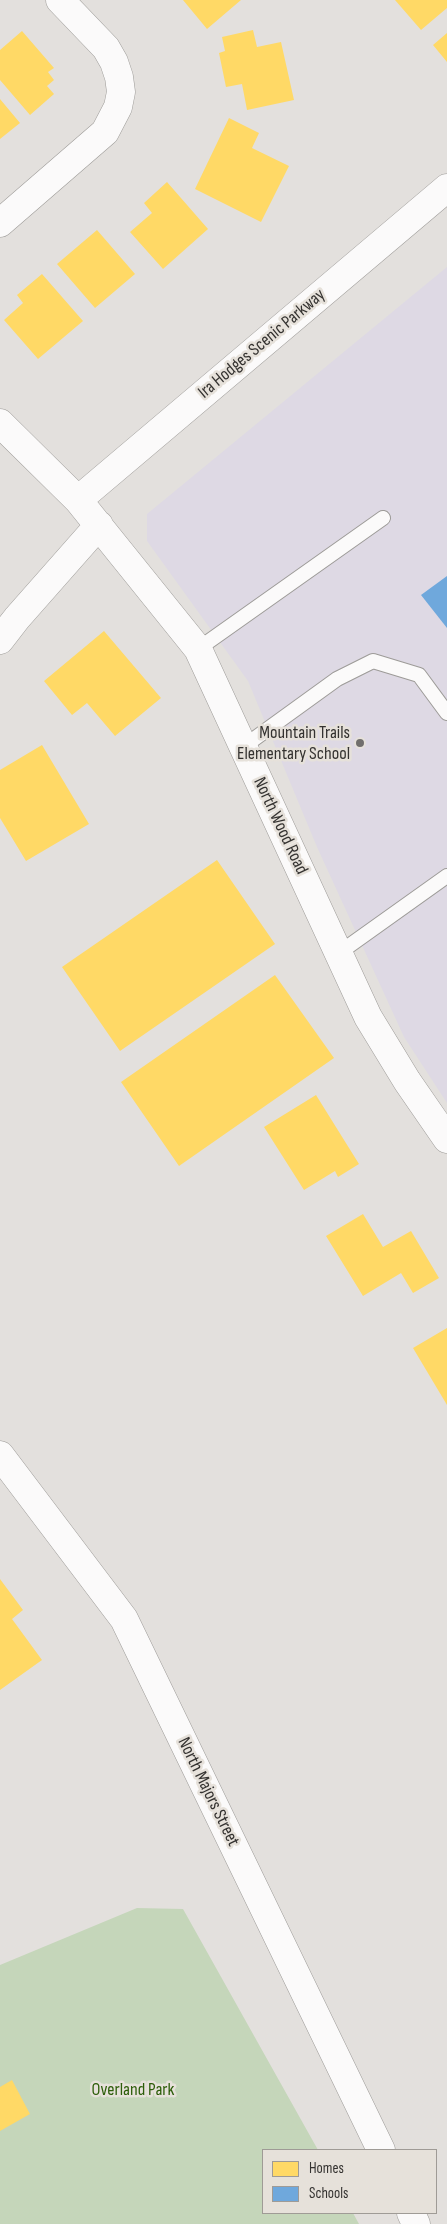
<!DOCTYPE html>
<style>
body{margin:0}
#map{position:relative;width:447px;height:2224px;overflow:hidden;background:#e3e0dd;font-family:"Sofia Sans Condensed",sans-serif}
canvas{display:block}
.legend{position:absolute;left:262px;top:2149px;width:175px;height:65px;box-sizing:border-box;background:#e6e1da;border:1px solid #9f9b96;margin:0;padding:6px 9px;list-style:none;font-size:15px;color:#343230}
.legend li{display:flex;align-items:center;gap:10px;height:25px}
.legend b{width:25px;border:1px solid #9f9b96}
</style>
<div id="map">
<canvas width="447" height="2224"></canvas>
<ul class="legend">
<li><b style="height:14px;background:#ffd966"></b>Homes</li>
<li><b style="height:14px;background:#6fa8dc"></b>Schools</li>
</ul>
</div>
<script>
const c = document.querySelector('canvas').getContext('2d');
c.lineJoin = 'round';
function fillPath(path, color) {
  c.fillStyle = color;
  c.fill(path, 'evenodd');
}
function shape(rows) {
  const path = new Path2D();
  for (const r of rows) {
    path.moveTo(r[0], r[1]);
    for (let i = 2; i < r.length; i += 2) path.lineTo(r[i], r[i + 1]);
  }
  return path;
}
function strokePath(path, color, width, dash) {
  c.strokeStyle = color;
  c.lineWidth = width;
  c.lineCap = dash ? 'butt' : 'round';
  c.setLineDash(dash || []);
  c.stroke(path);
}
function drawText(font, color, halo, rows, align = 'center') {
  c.font = font + ' "Sofia Sans Condensed",sans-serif';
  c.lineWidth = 5;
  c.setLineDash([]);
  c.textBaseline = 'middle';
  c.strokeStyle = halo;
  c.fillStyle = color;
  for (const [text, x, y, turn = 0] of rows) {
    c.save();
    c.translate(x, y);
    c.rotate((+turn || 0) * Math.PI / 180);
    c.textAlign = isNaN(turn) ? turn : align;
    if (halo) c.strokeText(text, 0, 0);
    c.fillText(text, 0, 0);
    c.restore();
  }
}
const education = shape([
 [447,267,447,1103,404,1037,317,847,248,681,147,541,147,514]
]);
const green = shape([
 [137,1908,183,1909,318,2150,263,2150,263,2213,353,2213,359,2224,0,2224,0,1965]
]);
const homes = shape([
 [183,0,241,0,207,29],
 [395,0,447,0,447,8,421,30],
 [253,30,257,47,281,42,294,100,247,110,242,84,226,87,219,53,225,51,222,37],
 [22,31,54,68,48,72,54,80,47,86,54,94,30,115,0,80,0,50],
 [447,33,447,62,433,45],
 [0,99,20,123,0,139],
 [229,118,259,133,252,148,289,166,261,222,195,189],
 [167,182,208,229,163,269,130,232,152,213,144,203],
 [97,230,135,274,95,308,57,264],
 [42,274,83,321,38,359,4,320,23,303,17,295],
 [104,631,161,698,115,736,87,703,72,715,44,681],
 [42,745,89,824,26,861,0,818,0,770],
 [217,860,275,944,120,1051,62,967],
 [275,975,334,1058,179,1166,121,1082],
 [316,1095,359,1164,338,1177,335,1171,304,1190,264,1127],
 [363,1214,383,1247,411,1231,439,1278,413,1293,401,1273,363,1296,326,1236],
 [447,1328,447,1405,413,1348],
 [0,1579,23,1610,12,1619,42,1660,0,1690],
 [12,2080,30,2114,0,2131,0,2087]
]);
const schools = shape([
 [447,576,447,628,421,595]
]);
const service = shape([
 [198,649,383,518],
 [243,747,337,679,373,661,419,675,447,713],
 [339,953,447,876]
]);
const minor = shape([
 [0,223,105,132,118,107,121,92,119,77,114,62,106,48,60,0],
 [0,423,78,500,198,649,368,1017,407,1081,447,1139],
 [78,500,447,188],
 [0,640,17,618,99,525],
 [0,1455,124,1619,381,2150],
 [411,2213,416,2224]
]);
const markers = [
 [360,743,5,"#716f6d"]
];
const streetNames = [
 ["Ira Hodges Scenic Parkway",262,344,-40],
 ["North Wood Road",280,826,65],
 ["North Majors Street",208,1792,64]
];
const poiNames = [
 ["Mountain Trails",350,733],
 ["Elementary School",350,754]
];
const parkNames = [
 ["Overland Park",133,2090]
];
fillPath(education, '#ded9e4');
fillPath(green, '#c5d6ba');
fillPath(homes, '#ffd966');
fillPath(schools, '#6fa8dc');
strokePath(service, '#9d9b98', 16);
strokePath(minor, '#9d9b98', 29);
strokePath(service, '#fbfafa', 14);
strokePath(minor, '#fbfafa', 28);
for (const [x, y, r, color] of markers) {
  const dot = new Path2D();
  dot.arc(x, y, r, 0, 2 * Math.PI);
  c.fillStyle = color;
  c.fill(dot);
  strokePath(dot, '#e6e1da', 2);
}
drawText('18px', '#343230', '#e6e1da', streetNames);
drawText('18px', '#343230', '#e6e1da', poiNames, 'right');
drawText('18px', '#2c5d09', '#e6e1da', parkNames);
</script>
